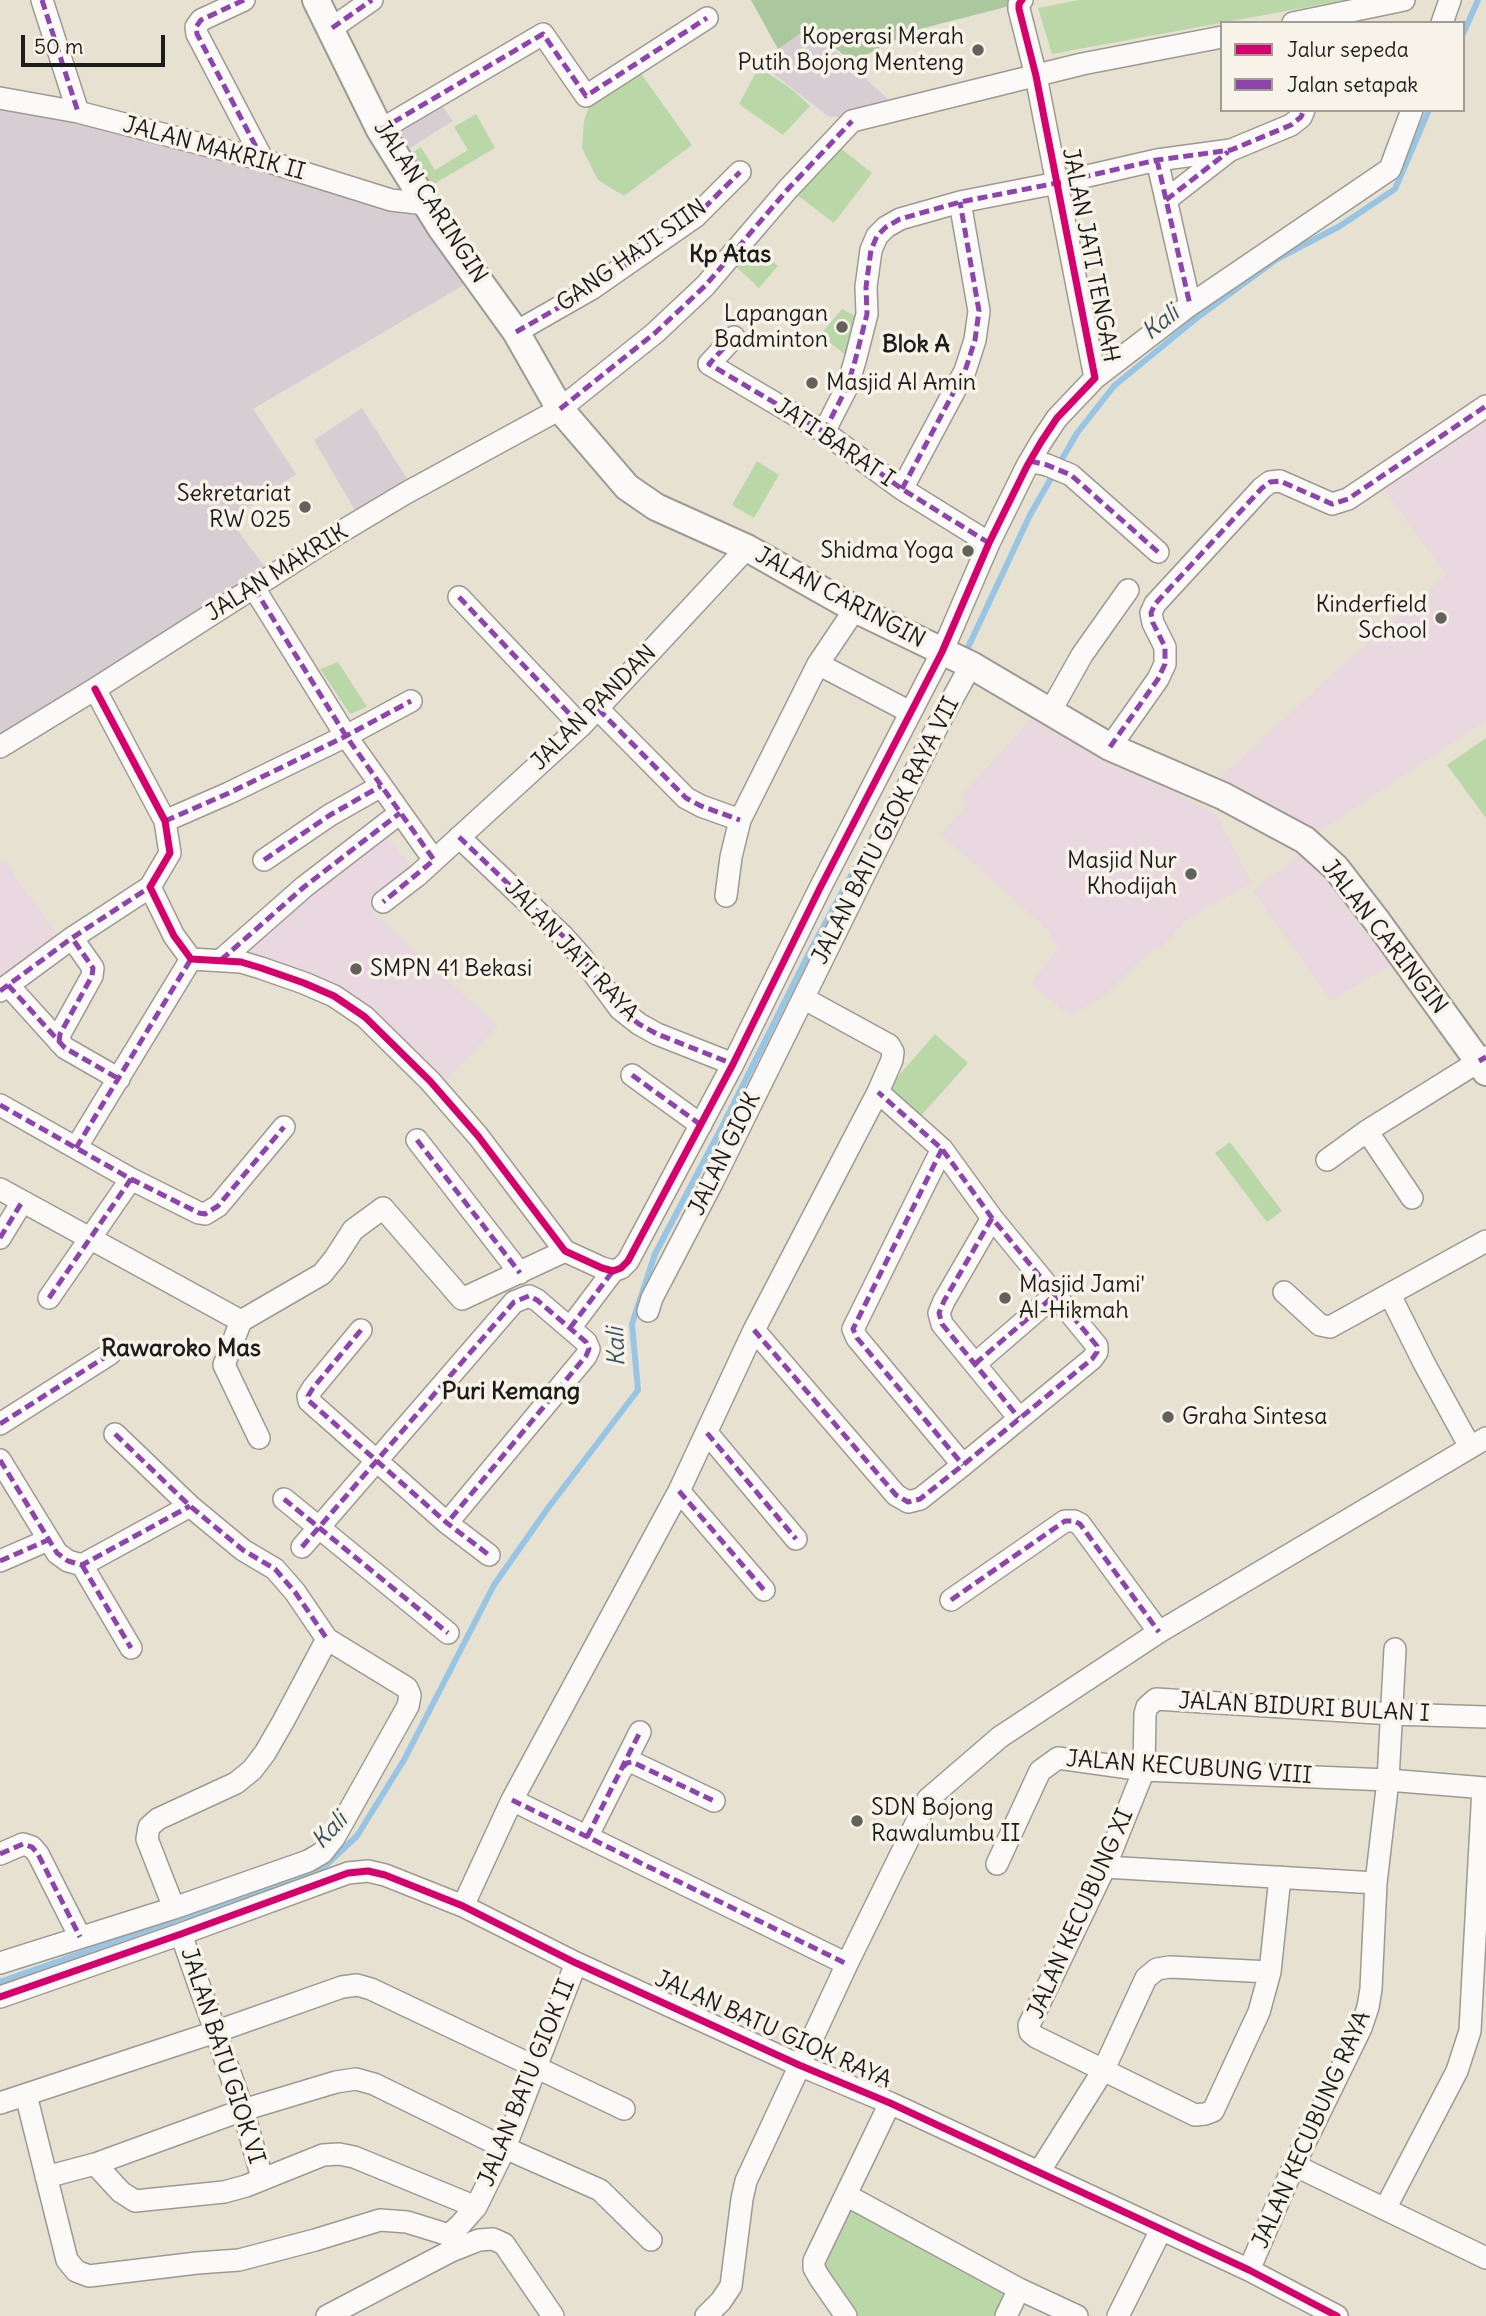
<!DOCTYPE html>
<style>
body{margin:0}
#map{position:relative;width:1486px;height:2316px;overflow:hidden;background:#e7e1d2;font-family:Delius,sans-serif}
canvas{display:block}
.legend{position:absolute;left:1220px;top:21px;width:245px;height:91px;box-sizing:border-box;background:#f7f3e8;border:2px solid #9f9d96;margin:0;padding:9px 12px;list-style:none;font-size:21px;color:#1c1c1c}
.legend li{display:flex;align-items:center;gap:14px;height:35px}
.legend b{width:35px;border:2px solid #9f9d96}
.scale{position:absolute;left:21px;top:35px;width:144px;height:32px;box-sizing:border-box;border:4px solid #1c1c1c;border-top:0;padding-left:9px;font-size:21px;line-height:24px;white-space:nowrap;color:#1c1c1c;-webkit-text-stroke:5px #f7f3e8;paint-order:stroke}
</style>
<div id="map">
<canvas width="1486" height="2316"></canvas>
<ul class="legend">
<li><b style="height:9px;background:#d6006c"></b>Jalur sepeda</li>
<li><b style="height:9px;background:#8e44ad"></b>Jalan setapak</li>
</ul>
<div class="scale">50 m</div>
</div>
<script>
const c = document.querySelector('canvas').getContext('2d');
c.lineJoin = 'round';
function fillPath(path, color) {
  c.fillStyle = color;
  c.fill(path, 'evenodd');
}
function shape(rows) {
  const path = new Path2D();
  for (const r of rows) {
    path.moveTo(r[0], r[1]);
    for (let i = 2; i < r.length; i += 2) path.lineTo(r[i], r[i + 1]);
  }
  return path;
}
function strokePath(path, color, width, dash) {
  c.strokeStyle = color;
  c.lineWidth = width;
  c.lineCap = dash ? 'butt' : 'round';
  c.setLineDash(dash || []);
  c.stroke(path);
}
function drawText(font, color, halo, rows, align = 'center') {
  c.font = font + ' Delius,sans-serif';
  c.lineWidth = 7;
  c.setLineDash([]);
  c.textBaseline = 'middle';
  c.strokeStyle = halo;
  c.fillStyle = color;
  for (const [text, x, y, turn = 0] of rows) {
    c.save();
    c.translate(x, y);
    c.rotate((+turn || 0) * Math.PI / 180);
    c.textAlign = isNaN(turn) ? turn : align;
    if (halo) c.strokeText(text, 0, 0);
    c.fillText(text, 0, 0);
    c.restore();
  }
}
const built = shape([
 [1486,419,1486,720,1305,840,1208,789,1348,660,1446,575,1382,486],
 [1032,718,1216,814,1252,883,1189,917,1159,950,1154,947,1105,995,1070,1016,1031,984,1058,948,1047,929,941,834,967,807,961,796],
 [381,832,417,872,372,912,498,1026,442,1084,355,1000,233,953],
 [1302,853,1350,903,1396,962,1331,1000,1253,891],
 [4,860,57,935,0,979,0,863]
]);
const industrial = shape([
 [810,27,890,101,848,118,828,116,767,69,778,49],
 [0,99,426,204,474,279,253,409,296,474,230,520,265,567,0,736],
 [440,102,453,121,405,151,392,132],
 [362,408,408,480,357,514,314,440]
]);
const green = shape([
 [1079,0,1346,0,1052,54,1038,8],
 [759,67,794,91,810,106,783,135,739,104],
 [637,68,692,145,624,196,598,180,582,148,584,121,591,100],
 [476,114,495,148,427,188,407,156,421,147,435,170,468,150,454,127],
 [834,143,872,173,834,223,792,191],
 [747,237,778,266,759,288,728,259],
 [842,309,859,318,847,356,820,335],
 [757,461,779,475,754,518,732,505],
 [338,662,367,707,350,714,320,669],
 [1486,738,1486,818,1447,765],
 [935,1034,968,1063,919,1118,887,1089],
 [1230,1142,1282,1211,1267,1222,1215,1153],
 [846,2195,1019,2289,1006,2316,846,2316,814,2261]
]);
const forest = shape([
 [751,0,1033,0,916,30,852,62,810,27,778,49]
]);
const stream = shape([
 [1463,34,1478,0],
 [964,656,1030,515,1077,433,1114,386,1198,317,1277,259,1340,226,1395,189,1429,110],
 [0,1982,323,1868,357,1836,404,1760,494,1585,548,1508,638,1390,632,1324,655,1254,723,1125,808,955,865,850]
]);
const minor = shape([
 [42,0,78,112],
 [244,0,201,20,196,27,197,34,263,160],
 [1293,23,1404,0],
 [1442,23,1450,0],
 [332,28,372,0],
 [0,98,78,112,263,160,391,200,426,204],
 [380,130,543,34,586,96,707,18],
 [1157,160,1190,305],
 [1166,200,1229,151],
 [516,332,593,288,695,217,740,172],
 [734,337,709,364,824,432,902,489,989,543],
 [1095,378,1190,305,1390,169,1412,110],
 [824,432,847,387,855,361,867,314,866,287,871,250,877,236,886,227,900,219,960,202,1057,183,1157,160,1231,150,1291,125,1301,117,1304,110],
 [1030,461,1047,465,1071,475,1158,552],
 [902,489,965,371,975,340,979,311,960,202],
 [254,588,346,736,434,860],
 [459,597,581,726],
 [818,664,910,712],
 [95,689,165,821,170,853,150,887,174,936,191,959,241,962,261,968,304,983,334,996,365,1017,430,1081,478,1136,565,1251,602,1268,613,1271,621,1268,628,1261,733,1064,820,888,942,652,989,543,1027,466,1041,442,1057,418,1095,378,1036,76,1019,9,1019,4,1022,0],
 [598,709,686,798,701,806,740,820],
 [1050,712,1082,655,1128,590],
 [0,747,95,689,339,533,406,493,560,409,655,333,705,286,788,189,852,121,1082,64,1222,37],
 [1110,747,1158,679,1165,664,1165,647,1153,623,1151,613,1155,604,1262,488,1270,482,1280,481,1332,504,1348,499,1486,406],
 [165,821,229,793,346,736,411,701],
 [459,837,563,936,580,955,620,1009,639,1024,657,1034,733,1064],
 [264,860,330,815,381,786],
 [726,896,731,857,740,820,818,664,855,609],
 [383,902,418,875,581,726,747,548],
 [221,960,304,887,400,813],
 [8,985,65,1048,119,1079],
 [0,991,72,938,150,887],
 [59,1042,60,1034,92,976,93,968,72,938],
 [632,1075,701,1125],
 [0,1105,131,1179,199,1213,205,1214,218,1206,284,1127],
 [1367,1131,1412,1198],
 [417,1140,520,1273],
 [76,1148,191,959],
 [942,1149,853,1329,857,1338,963,1465],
 [1327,1160,1367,1131,1486,1057],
 [0,1189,241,1321,322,1274,335,1258,353,1230,383,1208,462,1299,565,1251],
 [992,1218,944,1301,939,1313,942,1324,1019,1418],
 [0,1238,22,1202],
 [1284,1292,1320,1325,1330,1327,1486,1241],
 [1390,1295,1424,1363,1470,1447],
 [49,1298,131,1179],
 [648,1311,652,1298,712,1183,939,723,971,665],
 [241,1321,224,1365,259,1438],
 [570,1328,613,1271],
 [361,1330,313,1388,308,1396,309,1401,447,1523,489,1555],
 [754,1330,896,1495,908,1502,920,1499,963,1465,1092,1359,1097,1352,1097,1346,992,1218,942,1149,878,1092],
 [975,1364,1055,1295],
 [0,1424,110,1354],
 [707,1433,796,1539],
 [0,1460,57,1553,68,1561,82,1565,190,1506],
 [679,1491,764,1590],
 [284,1499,448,1633],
 [302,1547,514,1302,529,1296,537,1300,586,1342,589,1349,586,1356,447,1523],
 [0,1561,48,1540],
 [82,1565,131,1648],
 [951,1600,1065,1521,1074,1521,1080,1524,1159,1632],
 [623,1767,627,1763,632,1762,714,1801],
 [512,1800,847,1964],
 [587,1837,640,1732],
 [0,1854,23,1844,32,1847,38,1854,80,1937],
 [997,1864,1040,1771,1058,1758,1144,1770,1388,1780,1486,1788],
 [1105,1867,1376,1883],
 [1280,1877,1270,1972,1259,2012,1213,2111,1205,2114,1195,2115,1036,2037,1030,2032,1029,2025,1105,1867,1144,1770,1145,1714,1147,1707,1156,1699,1393,1714,1486,1717],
 [463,1906,512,1800,679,1491,754,1330,878,1092,892,1060,893,1052,889,1045,803,998],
 [174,1908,147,1839,149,1827,158,1819,236,1783,252,1770,265,1753,284,1720,327,1639],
 [181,1934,243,2110,262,2178],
 [0,1963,174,1908,308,1861,322,1853,334,1838,408,1706,410,1695,407,1688,327,1639,295,1592,275,1569,243,1550,190,1506,115,1434],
 [0,1997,181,1934,348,1873,368,1871,385,1875,463,1906,576,1963,799,2065,890,2103,1249,2270,1337,2316],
 [26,2095,67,2260,76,2271,89,2276,197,2263,239,2260,315,2240,380,2220,407,2222,449,2235,460,2225,476,2207,505,2148,576,1963],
 [0,2103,215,2032,342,1987,357,1985,371,1989,624,2109],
 [95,2164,121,2192,135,2201,224,2192,246,2186,323,2155,339,2154,354,2157,476,2207],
 [1294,2165,1486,2258],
 [1039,2172,1104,2069,1146,1978,1157,1969,1170,1967,1270,1972],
 [46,2177,95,2164,243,2110,336,2082,356,2079,374,2084,505,2148,600,2190,651,2240],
 [846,2195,1019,2289,1077,2316],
 [1385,2209,1457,2071,1470,2031,1483,1788],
 [1249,2270,1294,2165,1361,2028,1368,2007,1371,1989,1376,1883,1388,1780,1395,1649],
 [327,2316,451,2251,479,2240,493,2239,504,2244,553,2316],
 [706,2316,721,2301,731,2286,742,2199,746,2181,847,1964,928,1799,1000,1737,1159,1632,1486,1438],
 [846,2316,819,2277,814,2268,814,2261,890,2103],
 [1006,2316,1019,2289],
 [1118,2316,1161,2230]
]);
const major = shape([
 [316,0,380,130,441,228,516,332,560,409,627,487,656,507,747,548,855,609,971,665,1110,747,1223,796,1305,840,1336,868,1377,921,1486,1072]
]);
const quiet = shape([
 [42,0,78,112],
 [244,0,201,20,196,27,197,34,263,160],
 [332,28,372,0],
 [380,130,543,34,586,96,707,18],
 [1157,160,1190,305],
 [1166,200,1228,152],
 [516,332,593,288,695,217,740,172],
 [734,337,709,364,824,432,902,489,989,543],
 [560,409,655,333,705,286,788,189,852,121],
 [824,432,847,387,855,361,867,314,866,287,871,250,877,236,886,227,900,219,960,202,1057,183,1157,160,1231,150,1291,125,1301,117,1304,110],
 [1030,461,1047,465,1071,475,1158,552],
 [902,489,965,371,975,340,979,311,960,202],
 [254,588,346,736,434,860,383,902],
 [459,597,581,726],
 [598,709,686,798,701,806,740,820],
 [1110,747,1158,679,1165,664,1165,647,1153,623,1151,613,1155,604,1262,488,1270,482,1280,481,1332,504,1348,499,1486,406],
 [165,821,229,793,346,736,411,701],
 [459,837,563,936,580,955,620,1009,639,1024,657,1034,733,1064],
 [264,860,330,815,381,786],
 [221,960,304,887,400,813],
 [8,985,65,1048,119,1079],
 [0,991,72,938,150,887],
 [59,1042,60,1034,92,976,93,968,72,938],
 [1479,1061,1486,1057],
 [632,1075,701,1125],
 [0,1105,131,1179,199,1213,205,1214,218,1206,284,1127],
 [417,1140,520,1273],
 [76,1148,191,959],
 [942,1149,853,1329,857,1338,963,1465],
 [992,1218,944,1301,939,1313,942,1324,1019,1418],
 [0,1238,22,1202],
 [49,1298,131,1179],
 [570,1328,613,1271],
 [361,1330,313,1388,308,1396,309,1401,447,1523,489,1555],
 [754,1330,896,1495,908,1502,920,1499,963,1465,1092,1359,1097,1352,1097,1346,992,1218,942,1149,878,1092],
 [975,1364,1055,1295],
 [0,1424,110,1354],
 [707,1433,796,1539],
 [115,1434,190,1506,243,1550,275,1569,295,1592,327,1639],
 [0,1460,57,1553,68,1561,82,1565,190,1506],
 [679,1491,764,1590],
 [284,1499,448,1633],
 [302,1547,514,1302,529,1296,537,1300,586,1342,589,1349,586,1356,447,1523],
 [0,1561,48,1540],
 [82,1565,131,1648],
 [951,1600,1065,1521,1074,1521,1080,1524,1159,1632],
 [623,1767,627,1763,632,1762,714,1801],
 [512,1800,847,1964],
 [587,1837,640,1732],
 [0,1854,23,1844,32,1847,38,1854,80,1937]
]);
const cycleway = shape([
 [95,689,165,821,170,853,150,887,174,936,191,959,241,962,261,968,304,983,334,996,365,1017,430,1081,478,1136,565,1251,602,1268,613,1271,621,1268,628,1261,733,1064,820,888,942,652,989,543,1027,466,1041,442,1057,418,1095,378,1036,76,1019,9,1019,4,1022,0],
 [0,1997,181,1934,348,1873,368,1871,385,1875,463,1906,576,1963,799,2065,890,2103,1249,2270,1337,2316]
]);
const markers = [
 [978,50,7,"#63615c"],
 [842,327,7,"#63615c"],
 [812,383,7,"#63615c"],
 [305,507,7,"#63615c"],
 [968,551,7,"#63615c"],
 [1441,618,7,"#63615c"],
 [1191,874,7,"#63615c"],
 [356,969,7,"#63615c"],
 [1005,1298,7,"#63615c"],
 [1168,1417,7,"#63615c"],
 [857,1821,7,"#63615c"]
];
const poiNames = [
 ["Koperasi Merah",964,37],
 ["Putih Bojong Menteng",964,63],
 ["Lapangan",828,314],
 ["Badminton",828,340],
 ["Masjid Al Amin",826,383,"left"],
 ["Sekretariat",291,494],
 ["RW 025",291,520],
 ["Shidma Yoga",954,551],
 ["Kinderfield",1427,605],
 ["School",1427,631],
 ["Masjid Nur",1177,861],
 ["Khodijah",1177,887],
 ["SMPN 41 Bekasi",370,969,"left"],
 ["Masjid Jami'",1019,1285,"left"],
 ["Al-Hikmah",1019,1311,"left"],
 ["Graha Sintesa",1182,1417,"left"],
 ["SDN Bojong",871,1808,"left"],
 ["Rawalumbu II",871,1834,"left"]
];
const streetNames = [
 ["JALAN MAKRIK II",214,149,15],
 ["JALAN CARINGIN",430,202,57],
 ["JALAN JATI TENGAH",1090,255,79],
 ["GANG HAJI SIIN",632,256,-35],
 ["JATI BARAT I",834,443,34],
 ["JALAN MAKRIK",277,573,-32],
 ["JALAN CARINGIN",840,598,28],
 ["JALAN PANDAN",594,708,-45],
 ["JALAN BATU GIOK RAYA VII",886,831,-63],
 ["JALAN CARINGIN",1384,937,52],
 ["JALAN JATI RAYA",571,951,47],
 ["JALAN GIOK",725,1154,-64],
 ["JALAN BIDURI BULAN I",1304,1708,3],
 ["JALAN KECUBUNG VIII",1189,1768,4],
 ["JALAN KECUBUNG XI",1081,1914,-66],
 ["JALAN BATU GIOK RAYA",773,2030,24],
 ["JALAN BATU GIOK VI",222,2056,72],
 ["JALAN BATU GIOK II",527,2083,-68],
 ["JALAN KECUBUNG RAYA",1312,2130,-66]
];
const neighbourhoodNames = [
 ["Kp Atas",730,255],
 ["Blok A",916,345],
 ["Rawaroko Mas",181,1349],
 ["Puri Kemang",511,1392]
];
const waterNames = [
 ["Kali",1161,323,-39],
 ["Kali",617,1347,-92],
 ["Kali",330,1831,-47]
];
fillPath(built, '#e9d8e0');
fillPath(industrial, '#d7ced4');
fillPath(green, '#bad8a7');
fillPath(forest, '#aac79d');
strokePath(stream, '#99c5e5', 6);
strokePath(minor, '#9e9a92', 24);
strokePath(major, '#9e9a92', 30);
strokePath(minor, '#fbfaf8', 21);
strokePath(major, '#fbfaf8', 26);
strokePath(quiet, '#8e44ad', 5, [10, 5]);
strokePath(cycleway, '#d6006c', 7);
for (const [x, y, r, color] of markers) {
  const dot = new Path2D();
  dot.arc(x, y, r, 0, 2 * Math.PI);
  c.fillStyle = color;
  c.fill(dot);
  strokePath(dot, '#f7f3e8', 2.5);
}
drawText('23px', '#1c1c1c', '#f7f3e8', poiNames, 'right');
drawText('23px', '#1c1c1c', '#f7f3e8', streetNames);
drawText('bold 24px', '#1c1c1c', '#f7f3e8', neighbourhoodNames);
drawText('italic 24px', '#3c5365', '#f7f3e8', waterNames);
</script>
